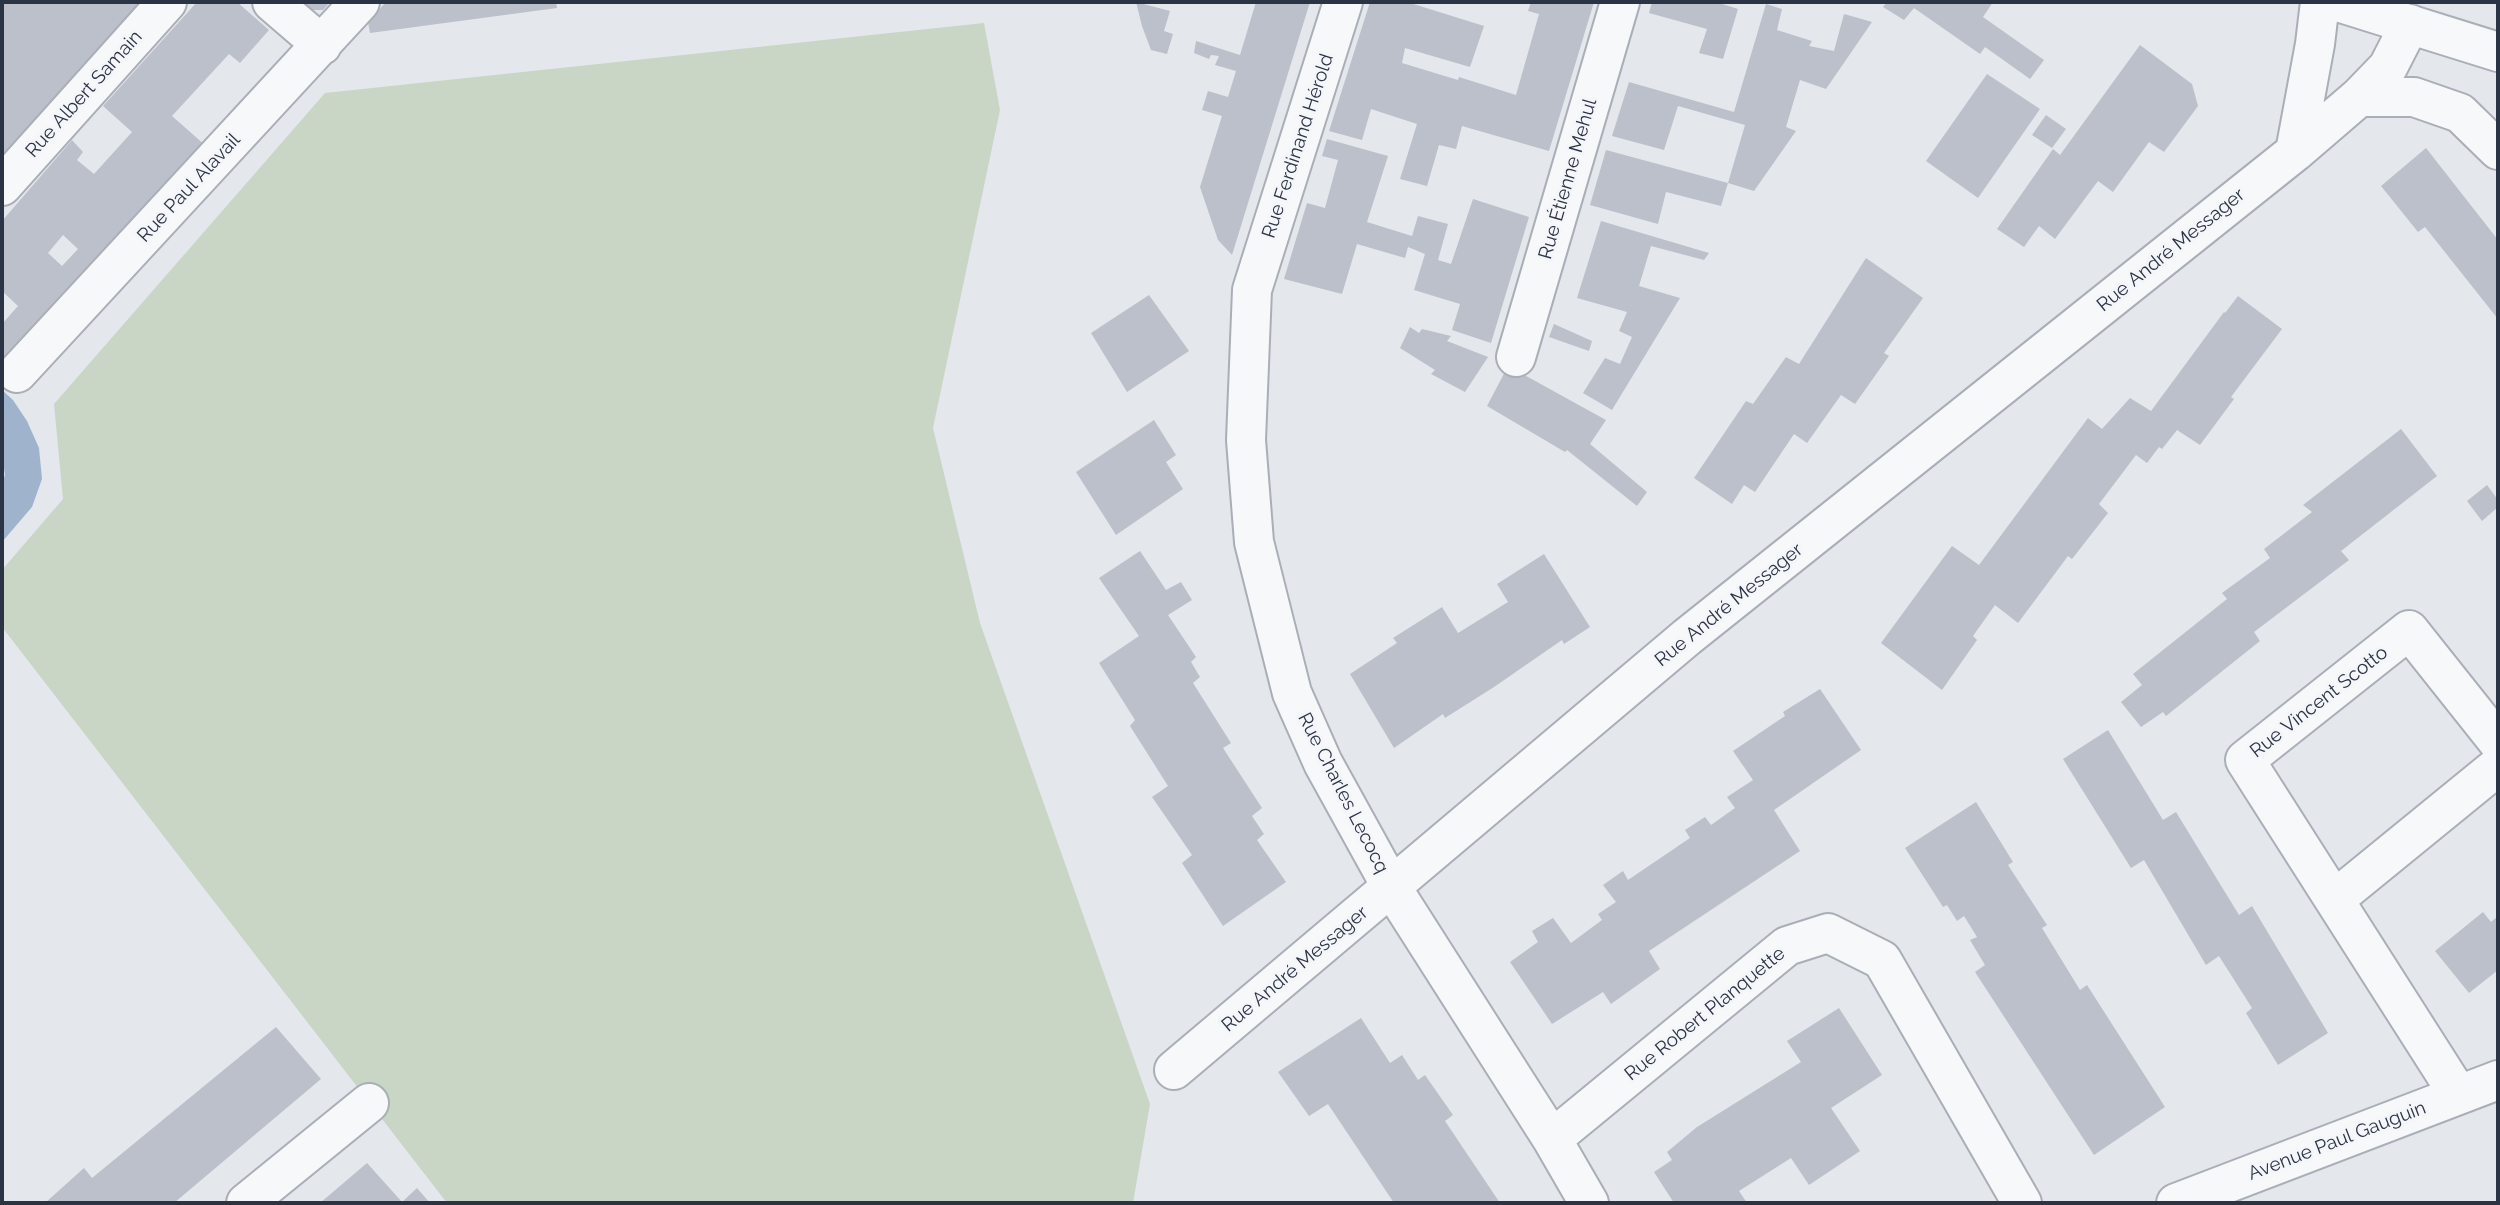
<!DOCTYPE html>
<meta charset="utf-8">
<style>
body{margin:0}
#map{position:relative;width:2500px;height:1205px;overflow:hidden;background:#e4e7ec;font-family:Raleway,sans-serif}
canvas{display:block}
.frame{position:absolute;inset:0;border:4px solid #2b3445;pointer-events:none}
</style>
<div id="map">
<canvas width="2500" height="1205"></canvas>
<div class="frame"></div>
</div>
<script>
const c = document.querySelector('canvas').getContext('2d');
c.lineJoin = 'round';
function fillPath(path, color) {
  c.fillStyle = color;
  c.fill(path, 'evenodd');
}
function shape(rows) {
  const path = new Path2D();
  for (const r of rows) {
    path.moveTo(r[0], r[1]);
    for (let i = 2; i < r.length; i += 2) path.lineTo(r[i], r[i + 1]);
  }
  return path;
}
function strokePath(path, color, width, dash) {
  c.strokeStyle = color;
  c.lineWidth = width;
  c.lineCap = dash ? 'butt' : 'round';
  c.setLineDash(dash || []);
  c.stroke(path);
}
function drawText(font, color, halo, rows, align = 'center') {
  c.font = font + ' Raleway,sans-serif';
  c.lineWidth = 6;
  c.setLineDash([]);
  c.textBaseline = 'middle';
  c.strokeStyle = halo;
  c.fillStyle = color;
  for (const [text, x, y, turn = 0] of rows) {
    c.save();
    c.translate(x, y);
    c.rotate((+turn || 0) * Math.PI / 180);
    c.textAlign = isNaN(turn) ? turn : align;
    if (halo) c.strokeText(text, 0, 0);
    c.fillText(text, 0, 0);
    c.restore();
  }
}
const green = shape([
 [984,23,1000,110,933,428,980,623,1150,1104,1133,1203,447,1203,2,627,2,570,63,499,54,404,325,93]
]);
const water = shape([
 [2,390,13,400,27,421,39,448,42,479,32,507,2,542,2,483,5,475,2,455]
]);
const building = shape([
 [5,2,141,2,2,157,2,5],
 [197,2,237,2,269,30,240,63,229,54,172,116,206,146,2,372,2,324,18,306,2,291,2,221,72,140,83,152,77,160,94,174,132,132,103,106],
 [63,235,78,249,62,266,48,253],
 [297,2,330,2,323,10,306,10],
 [386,2,556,2,557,8,370,33,368,22],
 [1136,2,1170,11,1164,31,1173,34,1167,54,1151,50,1142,26],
 [1256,2,1310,2,1232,255,1218,240,1200,187,1222,116,1202,110,1208,91,1228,97,1236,71,1215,65,1219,56,1211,55,1209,59,1194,53,1196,41,1240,55],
 [1370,2,1407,2,1484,26,1470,67,1405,48,1402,63,1458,80,1459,77,1516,95,1539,14,1528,11,1531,2,1594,2,1549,151,1462,126,1456,149,1439,145,1427,186,1400,179,1417,124,1371,109,1362,140,1329,131],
 [1652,2,1716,2,1738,9,1723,59,1699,53,1707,29,1649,13],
 [1887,2,1993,2,1983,17,2044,60,2030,79,1985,47,1980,54,1914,8,1904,20,1883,7],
 [1766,4,1782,9,1777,30,1812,41,1809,46,1834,51,1844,14,1872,22,1826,89,1800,80,1786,127,1796,131,1754,191,1728,183,1721,206,1666,192,1658,224,1590,205,1606,150,1728,183,1745,125,1678,106,1664,150,1612,136,1629,82,1734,112],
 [2140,45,2192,84,2198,106,2164,152,2149,142,2113,192,2098,181,2055,239,2039,226,2024,247,1997,229,2053,149,2060,155],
 [1987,74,2040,109,1978,198,1926,161],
 [2046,115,2066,129,2052,148,2032,135],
 [1327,139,1388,156,1367,222,1412,236,1418,216,1448,224,1438,260,1451,264,1473,199,1529,217,1491,343,1452,330,1460,304,1414,290,1425,254,1408,247,1405,258,1357,244,1342,294,1284,279,1307,203,1325,208,1338,160,1322,156],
 [2426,148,2498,240,2498,319,2425,227,2418,232,2381,186],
 [1601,221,1709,253,1704,260,1651,246,1639,286,1680,298,1612,410,1583,393,1605,358,1620,364,1632,337,1619,331,1627,312,1577,298],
 [1866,258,1923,298,1884,353,1889,356,1855,404,1841,395,1807,443,1794,434,1755,492,1744,485,1732,504,1694,478,1746,401,1753,404,1786,357,1799,364],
 [1149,295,1189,351,1127,392,1091,333],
 [2238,296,2282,329,2231,397,2234,399,2200,445,2177,430,2162,449,2159,447,2147,463,2136,455,2099,504,2108,513,2072,559,2068,556,2018,623,1995,605,1973,636,1977,640,1942,690,1881,643,1952,546,1979,565,2088,418,2102,429,2130,398,2151,411,2224,312,2225,313],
 [1554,324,1592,341,1589,351,1549,337],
 [1410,327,1419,333,1422,329,1451,336,1447,341,1488,357,1465,392,1431,374,1435,370,1400,348],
 [1508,366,1606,420,1590,444,1647,492,1637,506,1567,450,1565,452,1487,406],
 [1154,420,1176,455,1166,462,1183,489,1116,535,1076,472],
 [2401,429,2437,476,2341,551,2349,560,2254,632,2260,641,2166,716,2163,712,2141,727,2121,702,2142,685,2133,674,2227,599,2222,593,2270,558,2264,549,2312,512,2303,505],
 [2487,485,2498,500,2498,507,2482,521,2467,501],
 [1140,551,1166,590,1181,582,1192,600,1168,615,1196,657,1191,662,1200,677,1193,683,1231,743,1223,748,1262,808,1252,816,1264,834,1257,840,1286,882,1223,926,1182,863,1192,855,1152,797,1168,786,1130,726,1135,720,1099,663,1139,636,1099,578],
 [1544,554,1590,627,1564,644,1562,640,1494,687,1445,718,1443,714,1394,748,1350,674,1397,643,1393,638,1442,607,1458,633,1508,602,1497,584],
 [1820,689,1861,750,1774,810,1800,851,1649,951,1660,969,1611,1004,1603,992,1552,1024,1510,962,1538,942,1532,931,1553,918,1571,943,1602,920,1598,914,1616,902,1603,885,1623,871,1628,880,1690,838,1685,830,1705,817,1711,825,1735,808,1727,797,1753,780,1733,751,1785,716,1783,712],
 [2108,730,2163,820,2176,812,2239,915,2252,906,2328,1033,2278,1065,2246,1013,2252,1008,2219,956,2206,965,2144,860,2131,868,2063,759],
 [1976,802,2013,862,2008,865,2047,925,2042,928,2080,990,2087,985,2165,1107,2094,1155,1975,972,1985,965,1970,940,1977,937,1964,916,1957,921,1947,905,1943,907,1905,848],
 [2483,912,2491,922,2498,916,2498,970,2469,993,2435,951],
 [1839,1008,1882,1075,1831,1108,1860,1151,1809,1185,1791,1158,1739,1191,1747,1203,1674,1203,1654,1172,1672,1160,1667,1152,1697,1127,1801,1062,1787,1041],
 [1361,1018,1390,1063,1402,1055,1418,1080,1425,1075,1453,1115,1445,1121,1500,1203,1394,1203,1328,1104,1309,1116,1278,1072],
 [276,1027,321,1079,174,1203,45,1203,84,1168,92,1178],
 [367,1163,402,1202,417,1188,430,1203,320,1203]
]);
const minor = shape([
 [272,2,322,45],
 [1343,2,1252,290,1246,440,1254,542,1292,693,1323,763,1392,888,1552,1139,1589,1203],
 [2338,2,2498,52],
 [2359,97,2414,97,2460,113,2498,150],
 [2295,152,2315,44,2320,2],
 [2,186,167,2],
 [1516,357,1620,2],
 [17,373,360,2],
 [2335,899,2498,766],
 [1174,1070,1687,637,2295,152,2359,97,2388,67,2410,24],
 [2458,1094,2245,760,2409,630,2498,742],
 [1552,1139,1787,946,1828,933,1882,960,2022,1203],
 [246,1203,369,1103],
 [2176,1203,2498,1080]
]);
const streetNames = [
 ["Rue Albert Samain",84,94,-48],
 ["Rue Ferdinand Hérold",1298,146,-72],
 ["Rue Étienne Mehul",1568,179,-74],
 ["Rue Paul Alavail",189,188,-47],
 ["Rue André Messager",2171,250,-39],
 ["Rue André Messager",1729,605,-39],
 ["Rue Vincent Scotto",2319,702,-38],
 ["Rue Charles Lecocq",1343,793,63],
 ["Rue André Messager",1295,969,-40],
 ["Rue Robert Planquette",1705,1014,-39],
 ["Avenue Paul Gauguin",2337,1141,-21]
];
fillPath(green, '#c9d6c5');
fillPath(water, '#9fb4cc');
fillPath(building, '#bbc0ca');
strokePath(minor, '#a9aeb7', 42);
strokePath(minor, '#f7f8fa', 38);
drawText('19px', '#2b3445', '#f4f6f9', streetNames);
</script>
